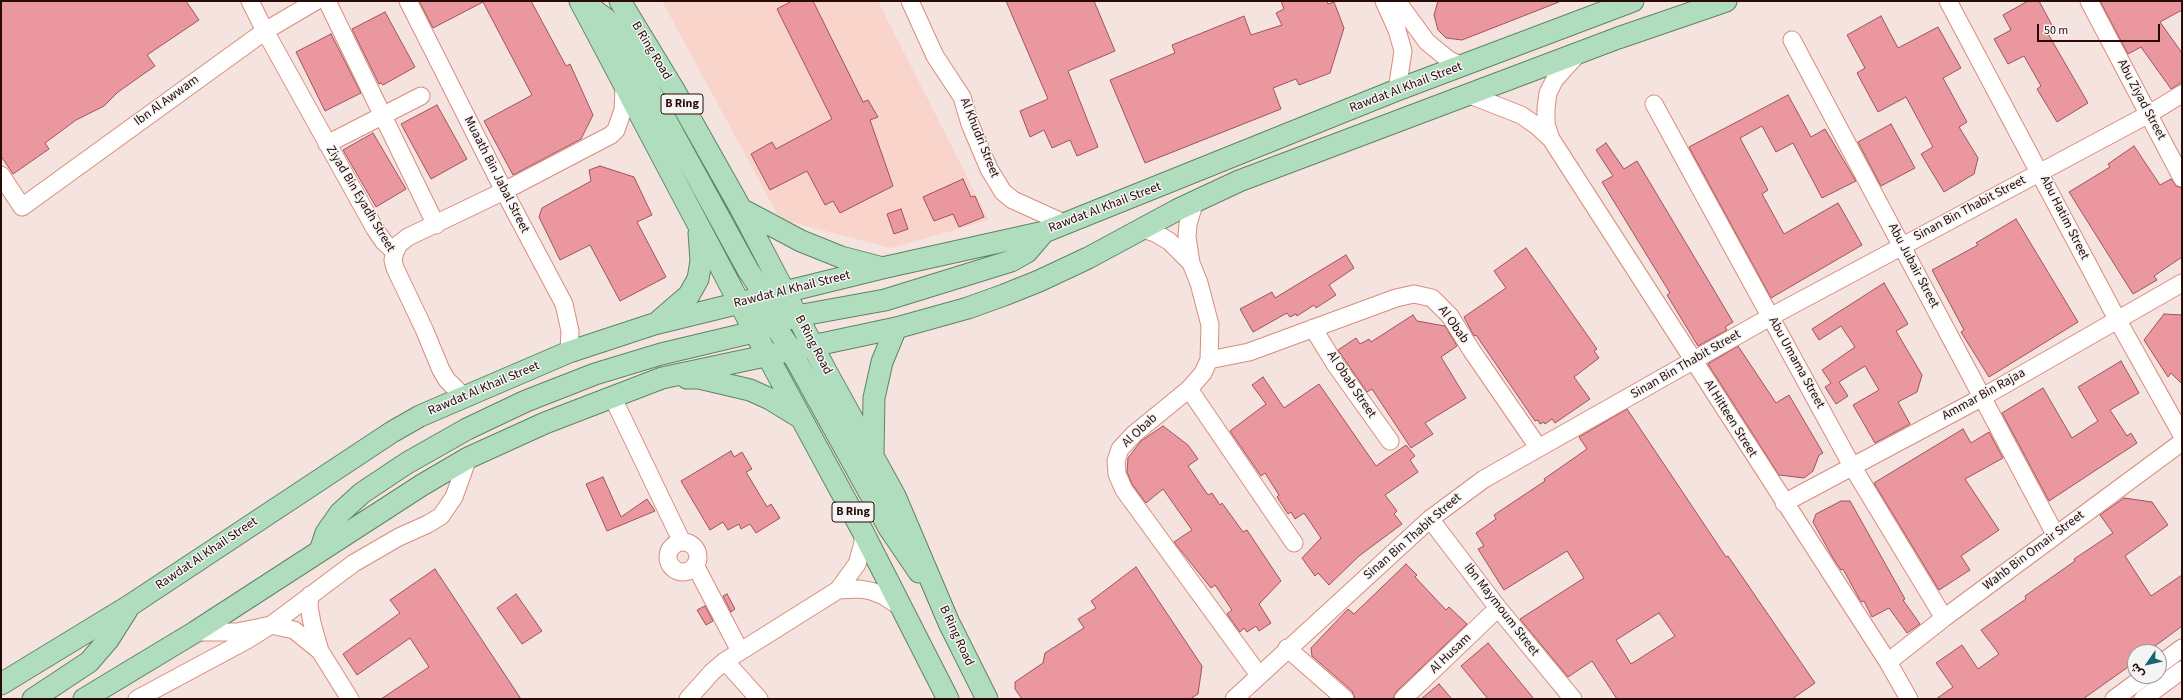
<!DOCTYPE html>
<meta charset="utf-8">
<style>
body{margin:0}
#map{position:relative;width:2183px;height:700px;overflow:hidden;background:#f4e3de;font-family:"Source Sans 3","Noto Sans Arabic",sans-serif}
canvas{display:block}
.frame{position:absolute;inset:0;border:2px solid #280b06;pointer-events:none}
.north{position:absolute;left:2127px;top:644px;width:40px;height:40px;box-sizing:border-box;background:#f4f4f4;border:1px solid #a29795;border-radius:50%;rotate:236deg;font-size:11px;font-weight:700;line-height:16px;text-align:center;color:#280b06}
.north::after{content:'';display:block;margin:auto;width:14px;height:18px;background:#196270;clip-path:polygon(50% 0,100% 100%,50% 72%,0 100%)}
.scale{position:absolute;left:2037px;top:24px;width:123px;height:18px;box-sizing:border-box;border:2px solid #280b06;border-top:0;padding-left:5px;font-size:12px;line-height:14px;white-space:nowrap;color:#280b06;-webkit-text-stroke:3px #f4f4f4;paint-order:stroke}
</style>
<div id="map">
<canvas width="2183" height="700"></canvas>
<div class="frame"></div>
<div class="north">ش</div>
<div class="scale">50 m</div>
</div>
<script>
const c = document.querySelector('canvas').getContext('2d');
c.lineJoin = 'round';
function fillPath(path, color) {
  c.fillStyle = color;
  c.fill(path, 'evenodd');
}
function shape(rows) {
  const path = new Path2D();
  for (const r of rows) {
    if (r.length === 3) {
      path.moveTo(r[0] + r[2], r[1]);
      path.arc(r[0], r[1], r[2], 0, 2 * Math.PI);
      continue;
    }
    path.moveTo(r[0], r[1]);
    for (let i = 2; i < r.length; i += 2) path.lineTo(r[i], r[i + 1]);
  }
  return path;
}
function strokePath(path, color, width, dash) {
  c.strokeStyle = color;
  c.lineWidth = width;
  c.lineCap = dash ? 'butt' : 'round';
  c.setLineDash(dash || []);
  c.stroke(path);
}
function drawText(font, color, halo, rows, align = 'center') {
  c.font = font + ' "Source Sans 3",sans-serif';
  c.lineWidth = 3;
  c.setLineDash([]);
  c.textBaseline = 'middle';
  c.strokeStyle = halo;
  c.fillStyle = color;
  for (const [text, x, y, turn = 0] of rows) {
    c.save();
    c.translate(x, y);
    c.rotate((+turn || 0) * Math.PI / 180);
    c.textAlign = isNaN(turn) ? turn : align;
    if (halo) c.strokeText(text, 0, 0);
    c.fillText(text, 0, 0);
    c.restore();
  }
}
const built = shape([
 [662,1,878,1,989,220,891,248,780,219]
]);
const building = shape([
 [1,1,186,1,199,20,147,55,155,66,118,92,104,106,76,120,45,143,49,149,13,174,1,156,1,1],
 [419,1,531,1,566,66,570,64,593,115,581,139,513,175,484,121,532,95,483,2,433,28,419,1],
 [792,1,813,1,863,102,868,100,878,117,870,120,893,186,840,213,833,201,825,205,807,171,770,190,751,154,772,142,776,149,832,119,777,9,792,1],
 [1006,1,1094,1,1115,51,1068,71,1098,147,1077,156,1070,140,1052,148,1044,130,1030,137,1020,111,1048,99,1006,1],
 [1281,1,1327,1,1328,4,1334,2,1344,28,1330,73,1299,85,1296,79,1273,88,1281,109,1145,163,1110,80,1175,53,1172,45,1244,16,1251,35,1282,25,1276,13,1284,9,1281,1],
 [1438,1,1558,1,1559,2,1462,40,1446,38,1438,30,1434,15,1438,1],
 [2028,1,2039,1,2054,29,2047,32,2088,103,2057,122,2037,89,2041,86,2024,56,2008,64,1994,39,2011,30,2003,15,2028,1],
 [2100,1,2182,1,2182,10,2160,22,2182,53,2182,82,2171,89,2141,47,2128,54,2100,1],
 [385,12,415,67,383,85,381,83,379,84,352,29,385,12],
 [1881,16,1898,48,1938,27,1961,68,1943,78,1967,122,1959,127,1978,158,1974,174,1944,192,1921,154,1933,147,1906,97,1878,112,1857,73,1865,68,1847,35,1881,16],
 [331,34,361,93,325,111,296,52,331,34],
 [1788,95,1811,137,1825,129,1856,181,1822,198,1793,143,1776,152,1762,126,1740,138,1768,190,1762,194,1784,234,1838,203,1862,245,1771,298,1689,147,1788,95],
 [437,105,467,159,431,179,401,124,437,105],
 [1891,124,1915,168,1881,186,1858,142,1891,124],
 [373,133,406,189,376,207,343,150,373,133],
 [1606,143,1624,169,1637,161,1733,322,1725,327,1727,330,1698,346,1667,295,1670,293,1602,182,1613,176,1596,150,1606,143],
 [2134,146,2160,185,2171,179,2176,186,2182,188,2182,257,2154,276,2157,280,2133,294,2069,192,2110,167,2108,164,2134,146],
 [600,166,634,177,652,215,637,222,666,277,620,301,590,245,560,260,539,217,542,208,591,181,589,170,600,166],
 [963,179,971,197,975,196,984,217,959,227,953,214,934,221,923,197,963,179],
 [901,209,908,229,894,234,887,214,901,209],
 [2016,219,2078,322,1989,377,1961,332,1964,330,1932,270,1978,245,1976,243,2016,219],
 [1526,248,1597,349,1594,351,1599,358,1574,377,1590,399,1555,423,1552,419,1545,424,1544,422,1540,424,1538,420,1535,421,1476,335,1474,336,1464,317,1506,288,1494,271,1526,248],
 [1346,255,1354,268,1329,285,1336,295,1316,308,1314,305,1297,316,1296,314,1290,317,1287,313,1253,332,1240,309,1272,292,1275,298,1346,255],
 [1884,283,1908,324,1896,331,1922,375,1917,392,1898,402,1910,424,1875,443,1853,405,1879,390,1865,366,1839,382,1848,396,1836,404,1825,387,1831,383,1822,370,1855,347,1841,326,1819,340,1812,329,1884,283],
 [2164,314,2182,315,2182,384,2171,373,2168,377,2144,340,2164,314],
 [1413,315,1417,321,1445,326,1457,346,1441,357,1466,398,1425,423,1433,434,1411,448,1372,389,1367,392,1338,350,1356,338,1360,344,1369,339,1371,342,1413,315],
 [1738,346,1776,403,1789,395,1823,453,1819,455,1813,471,1804,478,1779,475,1708,364,1738,346],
 [2121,361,2139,393,2110,410,2127,436,2131,433,2137,443,2049,501,2002,413,2043,388,2072,438,2098,421,2078,387,2121,361],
 [1263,377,1284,408,1319,384,1376,466,1406,445,1415,456,1410,460,1418,472,1385,495,1397,511,1394,514,1402,524,1359,556,1329,585,1318,573,1315,576,1302,558,1321,538,1304,513,1295,519,1291,512,1288,514,1277,497,1279,495,1265,473,1261,476,1230,431,1266,404,1252,385,1263,377],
 [1627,409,1726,557,1728,556,1815,683,1792,699,1617,699,1592,661,1568,677,1520,619,1584,578,1567,551,1504,590,1478,549,1484,546,1476,533,1496,519,1494,515,1545,481,1544,479,1587,449,1579,437,1627,409],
 [1659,613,1675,636,1631,664,1616,640,1659,613],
 [1163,426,1188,445,1198,459,1188,466,1208,495,1212,493,1220,505,1222,503,1243,532,1247,530,1281,581,1259,604,1271,623,1259,631,1256,626,1247,632,1244,628,1240,632,1227,614,1232,610,1215,585,1211,588,1174,542,1192,530,1163,489,1146,503,1132,484,1127,472,1128,458,1141,441,1163,426],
 [1963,429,1971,443,1989,432,2003,458,1965,479,1999,530,1961,556,1970,570,1939,590,1874,483,1963,429],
 [731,451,734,457,742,452,752,469,746,472,767,507,771,504,780,518,756,533,750,524,741,529,739,524,728,530,723,522,710,530,681,481,731,451],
 [603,477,621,517,647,499,655,511,607,531,586,484,603,477],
 [2124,498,2152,502,2168,525,2125,556,2151,596,2182,575,2182,626,2147,652,2135,652,2135,662,2083,699,1936,699,1953,687,1936,663,1962,645,1978,669,1999,654,1981,630,2026,599,2025,596,2075,561,2074,559,2113,533,2100,515,2124,498],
 [1841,501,1850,501,1905,599,1903,600,1920,624,1907,633,1889,608,1872,617,1864,601,1861,602,1860,600,1843,569,1841,570,1833,558,1813,522,1816,514,1841,501],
 [1406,564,1417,575,1415,577,1446,610,1449,607,1467,624,1396,692,1393,699,1355,699,1352,691,1312,656,1311,648,1348,609,1354,614,1406,564],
 [1136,567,1202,666,1198,694,1190,699,1022,699,1015,689,1015,682,1043,663,1045,653,1084,628,1078,619,1096,608,1091,601,1136,567],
 [435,569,521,699,381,699,429,667,410,638,357,675,343,654,400,613,390,600,435,569],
 [516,594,542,631,522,644,497,608,516,594],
 [727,594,735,609,731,612,723,596,727,594],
 [705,606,713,621,706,625,697,610,705,606],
 [1488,643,1534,699,1488,699,1461,666,1488,643],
 [1439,684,1452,699,1421,699,1439,684]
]);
const minor = shape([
 [250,1,265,31,375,229,384,242,395,252],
 [327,1,436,225],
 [408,1,504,191,564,304,570,331,569,352],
 [910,1,935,56,962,97,970,124,989,169,1003,192,1013,200,1066,224],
 [1384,1,1397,30,1403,51,1397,90],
 [1397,1,1427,42,1449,60,1462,66],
 [1948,1,2117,319,2182,435],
 [2089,1,2182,178],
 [1792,40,2055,534],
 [1470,95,1521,115,1537,126,1551,139,1888,662,1909,699],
 [1654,104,1852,466,1944,618],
 [1551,139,1546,124,1546,108,1548,93,1555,79,1576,56],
 [327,144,421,96],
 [1,175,22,207,265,31,316,1],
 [1195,201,1188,224,1187,237,1191,263,1199,283,1210,325,1209,360,1203,373,1189,389,1134,434,1120,449,1116,461,1117,474,1124,490,1259,675],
 [1142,229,1155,233,1169,241,1191,263],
 [1313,328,1335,364,1390,441],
 [1209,360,1249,352,1396,298,1414,294,1432,298,1450,316,1472,351,1538,447],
 [1189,389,1294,543],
 [612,396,682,542],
 [464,397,447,380,441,370,424,329,395,268,393,260,395,252,399,244,408,237,504,191,611,135,616,130,623,110,624,87],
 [1784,503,1981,398,2182,283],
 [1430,519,1498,608,1573,699],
 [683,557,15],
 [695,565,740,651],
 [838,590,860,589,871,591,882,595,901,607],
 [310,595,309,606,312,623,320,651,350,699],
 [195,632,237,632,271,625,294,630,320,651],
 [1287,648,1345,699],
 [725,661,759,699],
 [1888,662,1944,618,2182,442],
 [2159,665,2182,648],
 [137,699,247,640,271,625,354,563,399,537,428,524,441,516,454,497,468,458],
 [688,699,712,672,725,661,838,590,857,564,863,543,863,532],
 [1234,699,1430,519,1484,479,1770,317,2149,114,2182,94],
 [1403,699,1498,608],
 [2114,699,2145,676],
 [2143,699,2182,670]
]);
const major = shape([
 [580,1,767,355,863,532,948,699],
 [620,1,674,90,741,209,826,371,895,496,949,623,987,699],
 [583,2,606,19,617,31,748,270,773,308],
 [741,209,801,241,841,257,879,267],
 [762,314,772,322,786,342,889,528,919,572],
 [660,320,689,295,698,279,701,261,699,233],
 [785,320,797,316,885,300,1011,261,1027,252,1044,232],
 [687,378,699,378,750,390,770,399,801,418],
 [873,453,874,398,882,362,896,328],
 [321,548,326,533,340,513,362,493,407,463,467,429,526,401,595,374,661,354,762,330,779,314,783,303,785,292],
 [1,684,129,606,392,432,420,416,569,352,654,324,703,312,882,268,1044,232,1397,90,1633,1],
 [33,699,89,662,108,640,127,610],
 [84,699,195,632,422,485,468,458,545,423,662,378,896,328,968,308,1004,295,1039,281,1088,258,1177,210,1239,181,1618,38,1726,1]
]);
const shields = [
 [682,104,42],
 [853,512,42]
];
const shieldNames = [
 ["B Ring",682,104],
 ["B Ring",853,512]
];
const streetNames = [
 ["B Ring Road",651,51,59],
 ["Rawdat Al Khail Street",1406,88,-21],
 ["Abu Ziyad Street",2141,100,62],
 ["Ibn Al Awwam",167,101,-36],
 ["Al Khudri Street",979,138,68],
 ["Muaath Bin Jabal Street",496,175,63],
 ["Ziyad Bin Eyadh Street",360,199,59],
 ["Rawdat Al Khail Street",1105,208,-21],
 ["Sinan Bin Thabit Street",1970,209,-28],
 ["Abu Hatim Street",2064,218,63],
 ["Abu Jubair Street",1913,266,62],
 ["Rawdat Al Khail Street",792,290,-14],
 ["Al Obab",1453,325,54],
 ["B Ring Road",813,345,62],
 ["Abu Umama Street",1796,363,61],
 ["Sinan Bin Thabit Street",1686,365,-30],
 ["Al Obab Street",1351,385,56],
 ["Rawdat Al Khail Street",484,389,-23],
 ["Ammar Bin Rajaa",1984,395,-29],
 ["Al Hitteen Street",1730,419,58],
 ["Al Obab",1140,431,-43],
 ["Sinan Bin Thabit Street",1413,537,-41],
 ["Wahb Bin Omair Street",2034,551,-37],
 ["Rawdat Al Khail Street",207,554,-34],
 ["Ibn Maymoum Street",1501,610,52],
 ["B Ring Road",956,636,65],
 ["Al Husam",1451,654,-44]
];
fillPath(built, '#f9d4cb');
fillPath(building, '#ea979f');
strokePath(building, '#9f535c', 1);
strokePath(minor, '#da8c7a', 19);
strokePath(major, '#5e8562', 23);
strokePath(minor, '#fff', 17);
strokePath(major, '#b0ddbe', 21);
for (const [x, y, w] of shields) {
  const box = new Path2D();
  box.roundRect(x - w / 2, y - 10, w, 20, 3);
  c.fillStyle = '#f4f4f4';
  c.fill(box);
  strokePath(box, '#280b06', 1);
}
drawText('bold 12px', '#280b06', null, shieldNames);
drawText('13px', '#280b06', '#f4f4f4', streetNames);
</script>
